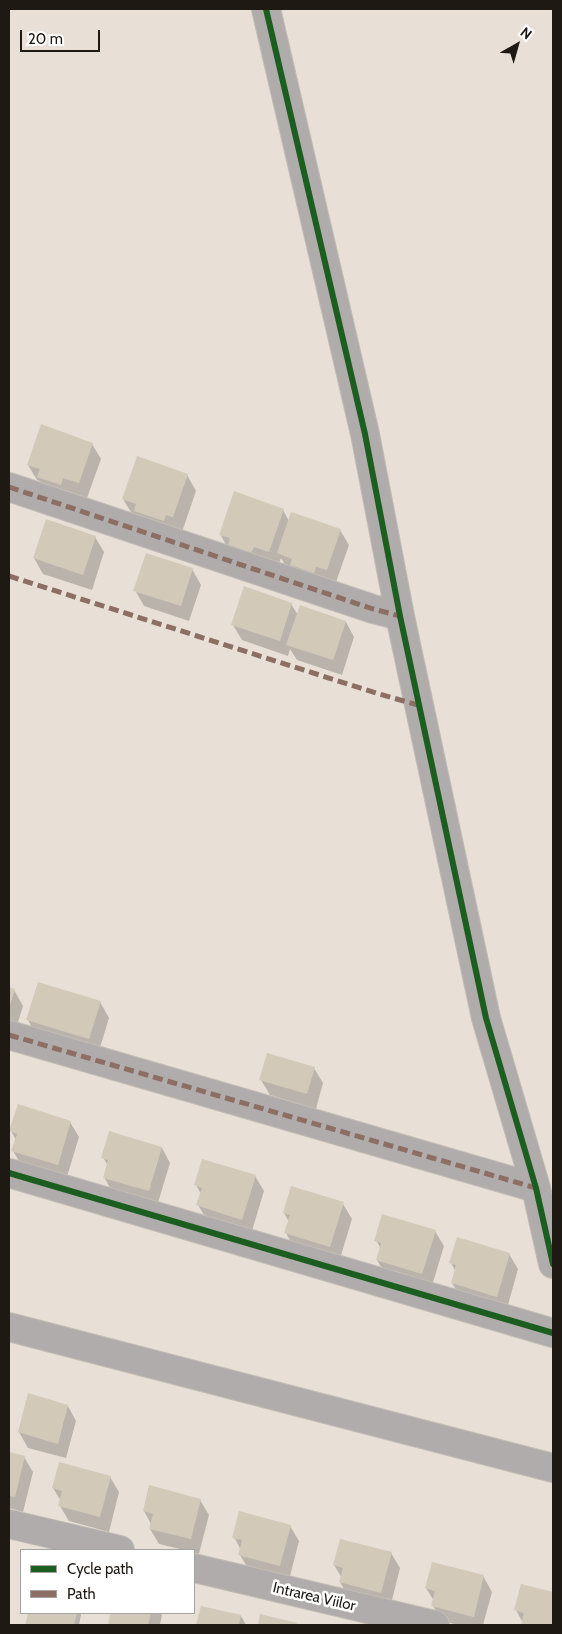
<!DOCTYPE html>
<style>
body{margin:0}
#map{position:relative;width:562px;height:1634px;overflow:hidden;background:#e8e0d6;font-family:Cabin,sans-serif}
canvas{display:block}
.frame{position:absolute;inset:0;border:10px solid #1e1912;pointer-events:none}
.legend{position:absolute;left:20px;top:1549px;width:175px;height:65px;box-sizing:border-box;background:#fff;border:1px solid #a5a3a0;margin:0;padding:6px 9px;list-style:none;font-size:15px;color:#1e1912}
.legend li{display:flex;align-items:center;gap:10px;height:25px}
.legend b{width:25px;border:1px solid #a5a3a0}
.north{position:absolute;left:492px;top:20px;width:50px;height:50px;-webkit-text-stroke:4px #fff;paint-order:stroke;rotate:38deg;font-size:14px;font-weight:700;line-height:20px;text-align:center;color:#1e1912}
.north::after{content:'';display:block;margin:auto;width:18px;height:22px;background:#1e1912;clip-path:polygon(50% 0,100% 100%,50% 72%,0 100%)}
.scale{position:absolute;left:20px;top:30px;width:80px;height:22px;box-sizing:border-box;border:2px solid #1e1912;border-top:0;padding-left:6px;font-size:15px;line-height:18px;white-space:nowrap;color:#1e1912;-webkit-text-stroke:4px #fff;paint-order:stroke}
</style>
<div id="map">
<canvas width="562" height="1634"></canvas>
<div class="frame"></div>
<ul class="legend">
<li><b style="height:6px;background:#1b5e20"></b>Cycle path</li>
<li><b style="height:6px;background:#8d6e63"></b>Path</li>
</ul>
<div class="north">N</div>
<div class="scale">20 m</div>
</div>
<script>
const c = document.querySelector('canvas').getContext('2d');
c.lineJoin = 'round';
function fillPath(path, color) {
  c.fillStyle = color;
  c.fill(path, 'evenodd');
}
function shape(rows) {
  const path = new Path2D();
  for (const r of rows) {
    path.moveTo(r[0], r[1]);
    for (let i = 2; i < r.length; i += 2) path.lineTo(r[i], r[i + 1]);
  }
  return path;
}
function strokePath(path, color, width, dash) {
  c.strokeStyle = color;
  c.lineWidth = width;
  c.lineCap = dash ? 'butt' : 'round';
  c.setLineDash(dash || []);
  c.stroke(path);
}
function drawText(font, color, halo, rows, align = 'center') {
  c.font = font + ' Cabin,sans-serif';
  c.lineWidth = 5;
  c.setLineDash([]);
  c.textBaseline = 'middle';
  c.strokeStyle = halo;
  c.fillStyle = color;
  for (const [text, x, y, turn = 0] of rows) {
    c.save();
    c.translate(x, y);
    c.rotate((+turn || 0) * Math.PI / 180);
    c.textAlign = isNaN(turn) ? turn : align;
    if (halo) c.strokeText(text, 0, 0);
    c.fillText(text, 0, 0);
    c.restore();
  }
}
const shadow = shape([
 [92,444,101,459,87,498,65,490,65,492,42,484,40,481,37,480,28,465],
 [187,475,196,491,182,532,132,514,123,499],
 [283,510,289,521,340,530,349,545,335,585,287,568,281,558,278,567,229,550,220,534],
 [95,537,104,552,92,590,43,574,34,558],
 [192,569,201,585,189,621,144,606,135,590],
 [291,604,298,615,346,622,354,637,342,675,297,660,290,649,288,656,242,640,233,625],
 [9,989,14,990,23,1006,15,1032,9,1030],
 [100,1002,109,1018,98,1054,36,1035,28,1020],
 [314,1068,323,1083,316,1109,270,1095,261,1080],
 [70,1122,79,1137,66,1180,22,1166,13,1151,16,1140,11,1131],
 [162,1148,170,1163,157,1206,113,1193,104,1177,108,1166,103,1157],
 [255,1176,264,1191,251,1234,207,1220,198,1205,201,1194,196,1185],
 [343,1204,352,1219,339,1262,294,1248,286,1233,289,1222,284,1213],
 [435,1231,444,1246,431,1289,386,1276,377,1260,381,1249,376,1240],
 [509,1254,518,1269,506,1312,461,1298,452,1283,456,1272,451,1263],
 [68,1406,76,1421,66,1458,28,1448,19,1432],
 [9,1453,24,1457,33,1472,23,1512,9,1508],
 [110,1477,119,1492,109,1532,69,1521,60,1506,61,1501,53,1488],
 [200,1500,209,1515,199,1554,194,1553,194,1550,184,1550,159,1544,150,1529,151,1524,144,1511],
 [290,1526,299,1541,289,1580,249,1570,240,1555,241,1550,234,1537],
 [391,1553,400,1568,390,1608,349,1598,340,1582,342,1578,334,1565],
 [483,1576,492,1592,483,1625,459,1625,442,1621,433,1606,434,1601,426,1588],
 [522,1585,553,1593,553,1625,522,1625,523,1623,516,1610],
 [202,1607,241,1616,246,1625,198,1625],
 [29,1613,81,1613,81,1615,79,1625,27,1625],
 [112,1613,160,1613,162,1615,160,1625,109,1625]
]);
const building = shape([
 [41,424,93,443,79,483,63,478,61,485,37,477,40,469,27,465],
 [137,456,188,474,173,517,166,515,164,521,134,511,136,504,122,499],
 [234,491,284,509,269,552,254,547,251,553,228,545,230,538,219,535],
 [291,512,341,529,327,570,316,567,314,573,290,565,292,559,277,553],
 [46,519,96,536,83,575,33,558],
 [146,553,193,568,181,606,133,591],
 [244,586,292,603,280,641,231,625],
 [300,605,346,621,333,660,286,645],
 [38,982,101,1001,89,1039,26,1020],
 [9,987,15,989,9,1009],
 [267,1053,315,1067,307,1094,259,1080],
 [18,1104,71,1121,58,1165,11,1151,17,1134,9,1131],
 [109,1131,162,1147,149,1191,103,1178,108,1160,101,1158],
 [202,1159,256,1175,242,1220,196,1205,202,1188,194,1185],
 [291,1186,344,1202,330,1247,284,1233,290,1215,283,1213],
 [382,1214,436,1230,422,1274,376,1260,381,1243,374,1241],
 [457,1237,510,1253,497,1297,451,1283,456,1265,449,1263],
 [28,1393,68,1405,58,1444,18,1432],
 [9,1452,25,1456,15,1497,9,1496],
 [59,1462,111,1476,100,1517,58,1506,62,1491,52,1488],
 [149,1485,201,1499,191,1539,149,1529,153,1514,143,1511],
 [239,1511,291,1525,280,1566,238,1555,242,1540,232,1538],
 [340,1539,392,1552,381,1593,339,1582,343,1568,333,1565],
 [432,1562,484,1575,474,1617,431,1606,435,1591,425,1588],
 [521,1584,553,1592,553,1625,521,1625,524,1613,514,1610],
 [201,1606,241,1615,239,1625,196,1625],
 [28,1613,77,1613,74,1625,25,1625],
 [110,1613,151,1613,148,1625,108,1625],
 [260,1614,297,1623,296,1625,258,1625]
]);
const minor = shape([
 [266,9,365,434,400,616,486,1018,536,1188,553,1264],
 [9,487,373,609,400,616],
 [9,1035,536,1188],
 [9,1173,553,1333],
 [9,1327,553,1468],
 [9,1524,120,1550],
 [194,1568,435,1625]
]);
const quiet = shape([
 [9,487,373,609,400,616],
 [9,576,379,694,418,705],
 [9,1035,536,1188]
]);
const cycleway = shape([
 [266,9,365,434,400,616,486,1018,536,1188,553,1264],
 [9,1173,553,1333]
]);
const streetNames = [
 ["Intrarea Viilor",314,1597,13]
];
fillPath(shadow, '#0003');
fillPath(building, '#d3c9b9');
strokePath(minor, '#c2bcb4', 30);
strokePath(minor, '#b0acab', 28);
strokePath(quiet, '#8d6e63', 5, [10, 5]);
strokePath(cycleway, '#1b5e20', 6);
drawText('15px', '#1e1912', '#fff', streetNames);
</script>
